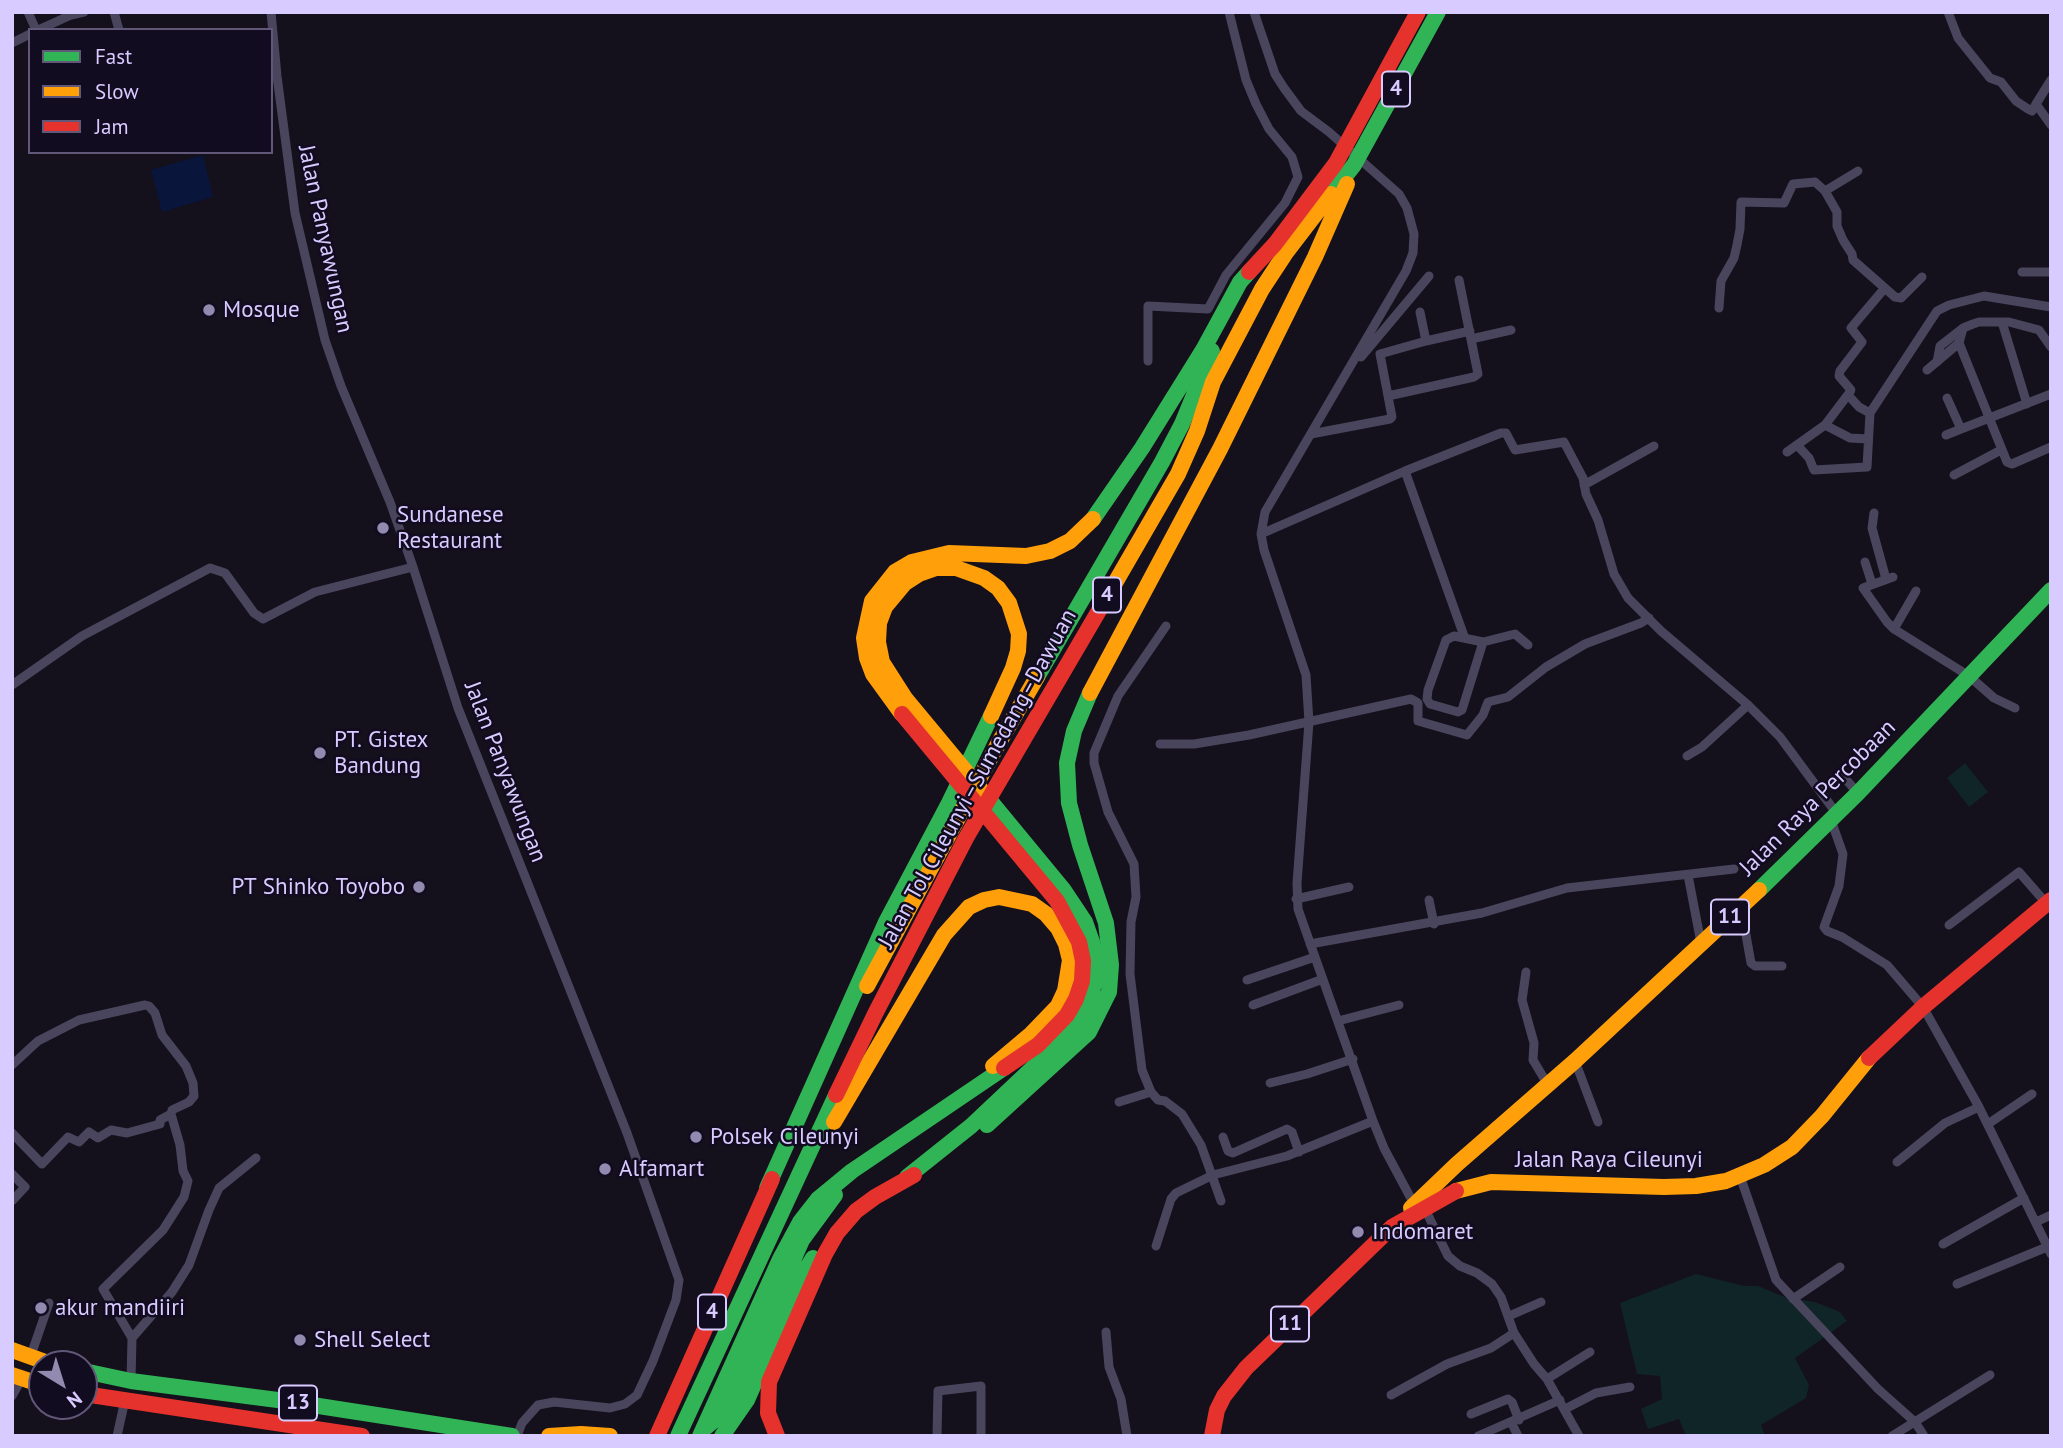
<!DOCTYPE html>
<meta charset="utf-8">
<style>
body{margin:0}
#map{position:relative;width:2063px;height:1448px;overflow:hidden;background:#14101c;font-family:"PT Sans",sans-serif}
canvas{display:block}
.frame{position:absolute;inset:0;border:14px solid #d7cbff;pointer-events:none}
.legend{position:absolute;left:28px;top:28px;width:245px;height:126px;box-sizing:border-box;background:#120c20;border:2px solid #615879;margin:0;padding:9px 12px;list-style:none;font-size:21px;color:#d7cbff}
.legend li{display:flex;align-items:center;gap:14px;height:35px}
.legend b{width:35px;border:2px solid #615879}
.north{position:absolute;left:28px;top:1350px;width:70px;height:70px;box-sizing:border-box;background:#120c20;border:2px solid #615879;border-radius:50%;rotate:142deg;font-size:19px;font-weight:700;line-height:28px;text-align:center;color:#d7cbff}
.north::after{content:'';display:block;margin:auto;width:24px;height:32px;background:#938ab0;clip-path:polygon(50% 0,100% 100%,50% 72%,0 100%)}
</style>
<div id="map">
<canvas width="2063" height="1448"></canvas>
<div class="frame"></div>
<ul class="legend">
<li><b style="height:9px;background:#30b455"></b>Fast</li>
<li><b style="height:9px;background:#ff9f0a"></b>Slow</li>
<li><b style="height:9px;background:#e5322d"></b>Jam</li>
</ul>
<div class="north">N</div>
</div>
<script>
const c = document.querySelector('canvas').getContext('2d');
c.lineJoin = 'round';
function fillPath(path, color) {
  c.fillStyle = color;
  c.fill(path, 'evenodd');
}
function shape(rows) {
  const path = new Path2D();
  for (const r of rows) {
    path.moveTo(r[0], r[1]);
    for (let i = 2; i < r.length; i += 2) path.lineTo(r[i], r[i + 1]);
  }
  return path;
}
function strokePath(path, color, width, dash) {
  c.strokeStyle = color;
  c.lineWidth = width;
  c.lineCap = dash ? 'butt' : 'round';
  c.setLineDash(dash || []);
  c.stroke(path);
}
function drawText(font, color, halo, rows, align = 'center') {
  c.font = font + ' "PT Sans",sans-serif';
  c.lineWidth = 5;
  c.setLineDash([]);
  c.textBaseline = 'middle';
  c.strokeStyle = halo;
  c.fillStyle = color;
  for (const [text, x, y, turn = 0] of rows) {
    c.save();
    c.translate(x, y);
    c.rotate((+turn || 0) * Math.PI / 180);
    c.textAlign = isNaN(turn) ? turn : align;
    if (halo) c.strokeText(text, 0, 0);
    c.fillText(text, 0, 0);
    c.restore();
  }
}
const green = shape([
 [1965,763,1988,792,1969,807,1947,778],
 [1696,1274,1744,1286,1758,1286,1787,1298,1815,1302,1840,1312,1847,1321,1795,1358,1809,1385,1806,1398,1761,1425,1765,1436,1686,1436,1679,1419,1648,1429,1641,1409,1662,1399,1660,1376,1637,1374,1620,1303]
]);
const water = shape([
 [203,155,213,197,162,212,151,170]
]);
const street = shape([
 [28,12,36,30],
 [114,12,119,30],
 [271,12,277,76,295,213,325,340,341,386,390,502,413,567,458,708,627,1133,679,1280,676,1300,653,1361,637,1395,625,1404,610,1408,554,1402,538,1405,522,1423,517,1436],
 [1254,12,1275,74,1284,88,1301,111,1329,132,1399,194,1407,208,1414,234,1413,253,1406,271,1265,512,1261,534,1264,550,1306,675,1309,722,1297,883,1298,909,1373,1121,1384,1148,1414,1204],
 [1948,12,1958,38,1990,78,2001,82,2016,101,2028,109,2032,111,2036,104],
 [38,30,71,15,84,12],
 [12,43,30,34],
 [2051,80,2036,104,2051,125],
 [1825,191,1858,171],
 [2022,272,2051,272],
 [1719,308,1721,281,1734,258,1737,245,1740,229,1741,202,1784,203,1793,184,1815,182,1825,191,1837,212,1837,226,1843,240,1852,254,1853,260,1895,297,1901,298,1922,277],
 [1420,312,1426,341],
 [2002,322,2027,404],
 [1471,339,1511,330],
 [2051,347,2039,330,2009,322,1979,322,1973,324,1963,328,1959,343,2007,462,2012,464,2051,447],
 [1361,357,1429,276],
 [1148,361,1148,306,1208,309,1226,275,1285,203,1298,177,1292,157,1269,129,1256,104,1246,80,1229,12],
 [1937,362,1940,346,1963,328],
 [1927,370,1959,343],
 [1848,395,1859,407,1870,413,1937,311,1949,305,1984,296,2051,307],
 [1388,396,1474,377,1478,374,1459,280],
 [1947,398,1961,429,2051,394],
 [1311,434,1390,419,1392,417,1380,354,1426,341,1470,331],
 [1946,435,1961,429],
 [1868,439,1850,438,1825,425,1850,392,1851,390,1839,376,1840,371,1862,342,1851,328,1884,289],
 [1797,445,1809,458,1814,470,1867,467,1870,413],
 [1787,452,1825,425],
 [1405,471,1464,636],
 [1954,475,2001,450],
 [1584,485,1654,446],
 [1874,513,1872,528,1886,579],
 [1261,534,1405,471,1501,433,1506,433,1515,450,1564,442,1583,478,1586,494,1598,520,1614,574,1628,598,1661,631,1748,705],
 [1865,562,1872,584],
 [1893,577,1863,588,1887,622,1894,629,1969,676,1994,698,2015,708],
 [1894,629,1916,591],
 [1454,636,1483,642,1462,710,1458,712,1430,704,1427,699,1428,690,1446,640,1454,636],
 [1483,642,1515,634,1528,645],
 [12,685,82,636,210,568,225,573,254,613,263,619,315,592,413,567],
 [1160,744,1194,744,1249,735,1411,699,1418,703,1418,721,1467,735,1483,715,1488,702,1508,697,1546,667,1585,644,1641,623,1649,618],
 [1687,756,1702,747,1748,705,1780,737,1837,814],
 [1840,773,1858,793],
 [1831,820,1843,854,1839,886,1824,927,1827,931,1842,937,1887,965,1923,1007,1979,1107,2051,1254],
 [1688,875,1701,943],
 [1296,899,1349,887],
 [1429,900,1434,924],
 [1741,907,1751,963,1755,966,1782,966],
 [1949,925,2019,872,2046,903],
 [1310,944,1482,913,1567,888,1734,869],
 [1526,972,1522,1000,1534,1043,1533,1060,1548,1085],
 [1247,980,1315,957],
 [1253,1005,1323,979],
 [1338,1021,1399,1005],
 [1575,1061,1598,1122],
 [12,1065,38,1041,79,1020,145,1005,149,1006,155,1013,162,1035,186,1066,193,1083,194,1096,189,1102,172,1110,171,1114,180,1145,183,1171,188,1181,184,1197,163,1230,103,1289,132,1338],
 [1270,1083,1307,1074,1353,1059],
 [1151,1092,1142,1070,1130,974,1131,922,1136,897,1134,864,1108,812,1094,763,1094,753,1118,696,1166,626],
 [1119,1102,1151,1092,1158,1100,1165,1101,1182,1114,1201,1145,1221,1201],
 [1988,1124,2032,1094],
 [12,1133,42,1164,68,1137,79,1142,89,1132,98,1138,111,1130,127,1133,160,1124,160,1120,171,1114],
 [1223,1137,1228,1151,1233,1153,1287,1129,1292,1132,1299,1152],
 [1897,1162,1945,1123,1979,1107],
 [12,1174,25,1187,12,1201],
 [1740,1176,1776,1280,1878,1389,1915,1422,1924,1436],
 [1424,1207,1448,1256,1460,1266,1477,1273,1492,1284,1501,1297,1514,1333,1534,1364,1547,1379,1579,1436],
 [2036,1222,2051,1215],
 [1943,1244,2024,1198],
 [1156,1246,1171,1199,1176,1193,1213,1175,1287,1156,1373,1121],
 [1957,1284,2047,1247],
 [1793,1299,1840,1267],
 [1509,1316,1541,1302],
 [1106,1332,1109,1367,1121,1399,1127,1436],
 [30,1358,49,1303],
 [1547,1379,1590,1352],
 [131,1381,132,1338,172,1292,189,1265,209,1210,219,1188,256,1158],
 [1391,1395,1447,1364,1491,1348,1514,1333],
 [12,1396,22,1378],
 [1565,1409,1596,1393,1630,1387],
 [1471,1414,1508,1399,1512,1402,1519,1420],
 [1511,1422,1518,1436],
 [117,1436,125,1400],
 [937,1436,938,1391,981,1386,981,1436],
 [1478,1436,1560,1400],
 [1892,1436,1990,1375]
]);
const fast = shape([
 [1331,194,1354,165,1438,12],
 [1093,519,1142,448,1203,350,1240,282,1249,272],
 [1037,677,1162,462,1182,424,1212,351],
 [1759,890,1858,793,2051,590],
 [987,1125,1089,1032,1109,992,1111,965,1106,923,1080,845,1069,803,1067,763,1074,731,1090,693],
 [907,1177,971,1126,1059,1043,1081,1018,1089,1003,1094,984,1095,963,1092,942,1085,922,1063,889,983,792],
 [767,1188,886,922,949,803,991,716],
 [84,1371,131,1381,293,1402,512,1436],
 [706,1427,724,1412,733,1397,802,1240,835,1195],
 [678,1436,836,1095],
 [700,1436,780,1259,800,1222,818,1199,852,1171,1004,1068],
 [722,1436,747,1400,800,1279,813,1258]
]);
const slow = shape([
 [1104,602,1178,474,1197,431,1213,382,1262,289,1285,254,1331,194],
 [1090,693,1220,449,1315,257,1347,184],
 [902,714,873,674,867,658,864,638,872,601,895,572,912,562,949,553,1026,556,1050,551,1070,541,1093,519],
 [983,792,905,698,882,662,878,642,879,623,885,607,905,583,919,574,936,568,956,568,984,578,998,588,1009,603,1019,634,1018,651,1013,668,991,716],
 [867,986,997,746,1037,677],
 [834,1122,944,935,969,907,984,900,999,897,1032,904,1046,914,1058,928,1066,944,1070,960,1065,991,1058,1006,1031,1034,993,1066],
 [1456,1191,1491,1182,1664,1187,1696,1186,1726,1181,1764,1165,1792,1147,1822,1116,1869,1058],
 [1411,1208,1457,1164,1575,1061,1759,890],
 [12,1350,51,1364],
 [12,1375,42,1385],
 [549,1436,581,1434,610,1436]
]);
const jam = shape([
 [1249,272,1275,244,1336,163,1418,12],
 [902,714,1057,901,1079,942,1083,961,1082,981,1076,999,1067,1015,1038,1045,1004,1068],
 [1869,1058,1923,1007,2051,900],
 [836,1095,875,1014,966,838,1104,602],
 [84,1394,362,1436],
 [657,1436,772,1179],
 [777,1436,768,1413,769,1382,825,1254,837,1233,856,1211,875,1197,914,1175],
 [1212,1436,1217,1410,1224,1396,1246,1368,1392,1227,1456,1191]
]);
const markers = [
 [209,310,7,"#938ab0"],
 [383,528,7,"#938ab0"],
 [320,753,7,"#938ab0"],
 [419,887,7,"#938ab0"],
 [696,1137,7,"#938ab0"],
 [605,1169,7,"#938ab0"],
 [1358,1232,7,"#938ab0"],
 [41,1308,7,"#938ab0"],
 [300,1340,7,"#938ab0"]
];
const shields = [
 [1396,89,28],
 [1107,595,28],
 [1730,917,38],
 [712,1312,28],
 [1290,1324,38],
 [298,1403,38]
];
const shieldNames = [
 ["4",1396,89],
 ["4",1107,595],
 ["11",1730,917],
 ["4",712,1312],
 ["11",1290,1324],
 ["13",298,1403]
];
const streetNames = [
 ["Jalan Panyawungan",325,239,78],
 ["Jalan Panyawungan",505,772,69],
 ["Jalan Tol Cileunyi–Sumedang–Dawuan",978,779,-61],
 ["Jalan Raya Percobaan",1818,798,-45],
 ["Jalan Raya Cileunyi",1609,1160]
];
const poiNames = [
 ["Mosque",223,310],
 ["Sundanese",397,515],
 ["Restaurant",397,541],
 ["PT. Gistex",334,740],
 ["Bandung",334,766],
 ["PT Shinko Toyobo",405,887,"right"],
 ["Polsek Cileunyi",710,1137],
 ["Alfamart",619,1169],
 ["Indomaret",1372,1232],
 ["akur mandiiri",55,1308],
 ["Shell Select",314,1340]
];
fillPath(green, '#102528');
fillPath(water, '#09153a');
strokePath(street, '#49455d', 9);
strokePath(fast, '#30b455', 16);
strokePath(slow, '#ff9f0a', 16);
strokePath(jam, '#e5322d', 16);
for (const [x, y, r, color] of markers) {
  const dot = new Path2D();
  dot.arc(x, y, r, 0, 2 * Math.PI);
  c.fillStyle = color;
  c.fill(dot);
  strokePath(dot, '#120c20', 2.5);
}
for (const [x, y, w] of shields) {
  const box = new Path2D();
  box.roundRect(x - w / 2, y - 17.5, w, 35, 5);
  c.fillStyle = '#120c20';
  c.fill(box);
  strokePath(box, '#d7cbff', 2);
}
drawText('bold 21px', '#d7cbff', null, shieldNames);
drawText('23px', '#d7cbff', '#120c20', streetNames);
drawText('23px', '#d7cbff', '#120c20', poiNames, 'left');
</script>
